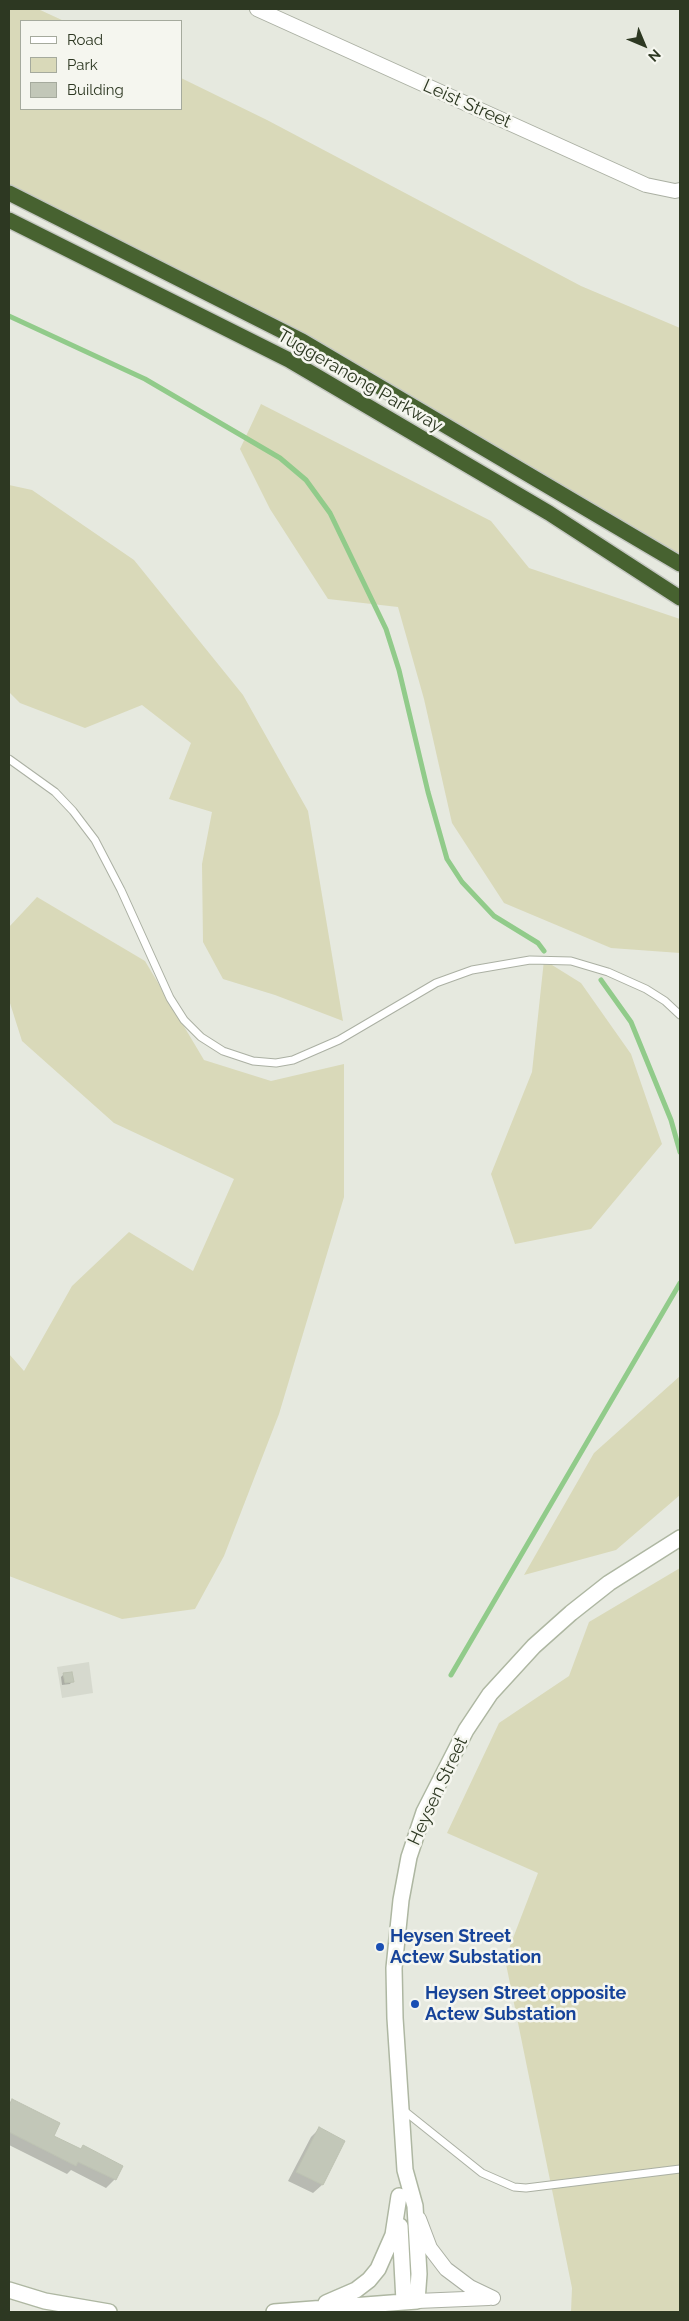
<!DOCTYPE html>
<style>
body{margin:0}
#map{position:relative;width:689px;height:2321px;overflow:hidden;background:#e6e9df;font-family:Raleway,sans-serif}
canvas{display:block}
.frame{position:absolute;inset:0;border:10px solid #2d3822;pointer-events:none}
.legend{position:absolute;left:20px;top:20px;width:162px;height:90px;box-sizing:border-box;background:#f5f6ef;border:1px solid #a5aa9d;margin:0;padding:6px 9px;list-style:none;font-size:15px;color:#2d3822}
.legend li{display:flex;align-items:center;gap:10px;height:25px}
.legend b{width:25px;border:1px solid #a5aa9d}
.north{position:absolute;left:619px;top:20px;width:50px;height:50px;-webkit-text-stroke:4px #f5f6ef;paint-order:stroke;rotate:135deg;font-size:14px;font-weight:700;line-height:20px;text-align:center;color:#2d3822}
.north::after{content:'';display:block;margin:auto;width:18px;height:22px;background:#2d3822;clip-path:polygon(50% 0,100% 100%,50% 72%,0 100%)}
</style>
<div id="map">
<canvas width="689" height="2321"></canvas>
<div class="frame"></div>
<ul class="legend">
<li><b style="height:6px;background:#fff"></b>Road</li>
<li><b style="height:14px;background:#d9d9b9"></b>Park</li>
<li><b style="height:14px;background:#c2c7b8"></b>Building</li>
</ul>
<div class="north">N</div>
</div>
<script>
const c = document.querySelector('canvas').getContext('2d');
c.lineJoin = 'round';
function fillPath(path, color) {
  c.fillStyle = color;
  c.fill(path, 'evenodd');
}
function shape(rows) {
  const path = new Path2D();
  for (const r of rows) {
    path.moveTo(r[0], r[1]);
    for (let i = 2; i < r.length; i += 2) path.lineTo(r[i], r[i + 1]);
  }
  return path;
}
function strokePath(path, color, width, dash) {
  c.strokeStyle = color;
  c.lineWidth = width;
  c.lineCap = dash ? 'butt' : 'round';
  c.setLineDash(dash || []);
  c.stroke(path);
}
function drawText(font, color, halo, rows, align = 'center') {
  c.font = font + ' Raleway,sans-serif';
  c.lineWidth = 5;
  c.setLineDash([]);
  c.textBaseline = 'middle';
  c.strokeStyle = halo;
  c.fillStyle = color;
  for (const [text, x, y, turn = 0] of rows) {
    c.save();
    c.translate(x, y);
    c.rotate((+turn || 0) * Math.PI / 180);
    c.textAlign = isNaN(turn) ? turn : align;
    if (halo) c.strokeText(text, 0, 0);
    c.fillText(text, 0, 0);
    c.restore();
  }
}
const built = shape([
 [89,1662,93,1693,62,1698,57,1667]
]);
const green = shape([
 [9,9,38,9,64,21,21,21,21,109,181,109,181,78,267,120,581,286,680,328,680,567,345,359,9,196],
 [261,404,491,521,529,568,680,619,680,953,611,948,504,903,452,823,424,699,398,607,328,599,270,509,240,449],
 [9,485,32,490,134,560,243,695,308,811,343,1021,275,995,223,979,203,942,202,864,212,812,169,799,191,743,142,705,85,728,20,703,9,692],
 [37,897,145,961,204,1060,271,1081,344,1064,344,1197,279,1414,224,1556,195,1609,122,1619,9,1576,9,1354,24,1371,72,1286,129,1232,193,1271,234,1179,114,1123,22,1041,9,1000,9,927],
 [544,960,581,983,631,1054,662,1144,591,1229,515,1244,491,1174,532,1072],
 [680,1376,680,1495,616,1550,524,1575,594,1453],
 [680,1568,680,2312,571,2312,572,2288,505,1959,538,1873,447,1833,499,1723,569,1676,589,1622]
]);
const shadow = shape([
 [64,1674,72,1681,70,1684,62,1685,61,1677],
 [12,2100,52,2136,80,2150,83,2147,115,2179,106,2188,71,2170,67,2174,9,2145,9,2104],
 [319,2129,344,2141,322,2185,313,2193,288,2181,311,2137]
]);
const stream = shape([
 [9,316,145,379,280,458,306,480,330,513,386,629,399,670,428,792,447,859,462,882,494,916,538,943,544,951],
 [601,980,631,1022,671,1120,680,1152],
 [451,1675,680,1283]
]);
const building = shape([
 [72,1672,74,1682,65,1683,63,1673,72,1672],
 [12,2099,60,2123,54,2136,81,2149,83,2145,123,2166,116,2180,78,2162,76,2166,9,2132,9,2106,12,2099],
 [319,2127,345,2141,323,2185,296,2172,319,2127]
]);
const service = shape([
 [9,759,55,792,73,811,95,840,121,890,170,998,184,1020,201,1037,223,1051,253,1061,276,1063,293,1060,339,1040,436,983,472,970,530,960,571,961,608,972,646,989,665,1001,680,1015],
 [402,2109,482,2173,514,2187,526,2188,680,2169]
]);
const minor = shape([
 [257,9,646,185,675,191,680,190],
 [419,2219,430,2248,446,2269,470,2287,493,2298],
 [417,2301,489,2298]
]);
const secondary = shape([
 [400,2226,404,2301],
 [9,2290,45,2301,109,2312],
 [326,2303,356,2290,369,2280,378,2269,393,2235,399,2196],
 [274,2312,417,2301,419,2274,415,2206,405,2170,395,2018,394,1968,401,1900,409,1857,424,1812,466,1730,490,1694,534,1646,571,1613,609,1583,680,1538]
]);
const motorway = shape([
 [9,193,302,341,680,564],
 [9,220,289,360,549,513,680,598]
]);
const markers = [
 [380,1947,5,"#1a4fb4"],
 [415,2004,5,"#1a4fb4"]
];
const streetNames = [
 ["Leist Street",467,104,24],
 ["Tuggeranong Parkway",360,381,30],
 ["Heysen Street",438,1791,-65]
];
const transitNames = [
 ["Heysen Street",390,1937],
 ["Actew Substation",390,1958],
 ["Heysen Street opposite",425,1994],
 ["Actew Substation",425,2015]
];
fillPath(built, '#d6d9ce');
fillPath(green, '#d9d9b9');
fillPath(shadow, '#0003');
strokePath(stream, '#91cb8a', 5);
fillPath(building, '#c2c7b8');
strokePath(building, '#bdc2b2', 1);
strokePath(service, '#abb0a3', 9);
strokePath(minor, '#abb0a3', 16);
strokePath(secondary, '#aeb7a2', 18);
strokePath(motorway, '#c4c7c1', 18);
strokePath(service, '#fff', 7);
strokePath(minor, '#fff', 14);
strokePath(secondary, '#fff', 15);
strokePath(motorway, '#476230', 15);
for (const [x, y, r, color] of markers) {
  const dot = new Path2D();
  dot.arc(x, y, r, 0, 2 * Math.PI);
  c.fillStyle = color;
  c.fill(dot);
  strokePath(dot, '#f5f6ef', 2);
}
drawText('18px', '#2d3822', '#f5f6ef', streetNames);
drawText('bold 18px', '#164399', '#f5f6ef', transitNames, 'left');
</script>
